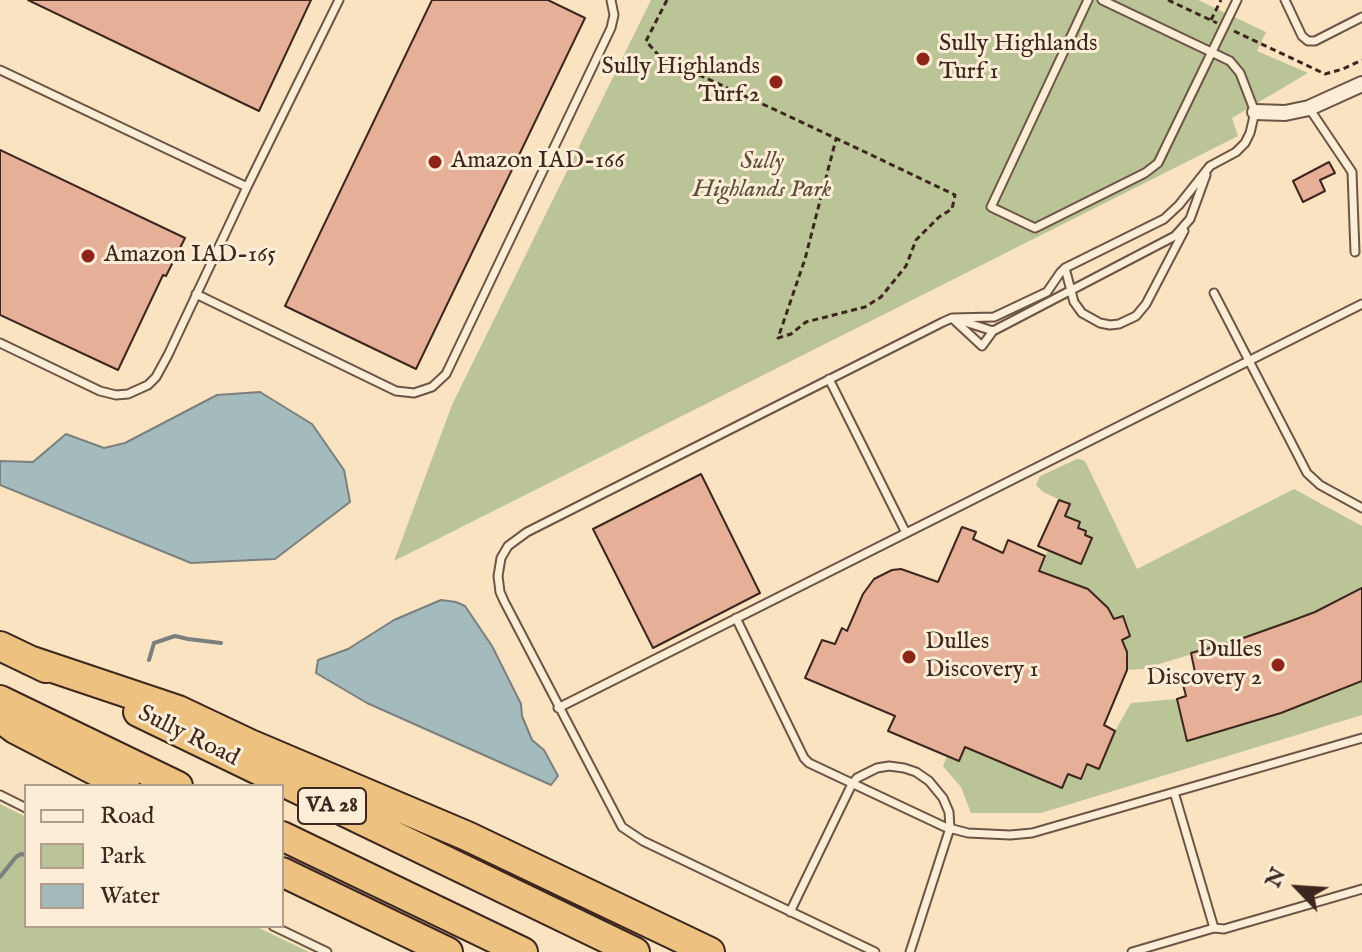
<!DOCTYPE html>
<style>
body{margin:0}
#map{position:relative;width:1362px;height:952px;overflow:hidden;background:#fae3c0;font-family:"IM FELL English",serif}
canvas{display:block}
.legend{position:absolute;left:24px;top:784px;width:260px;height:144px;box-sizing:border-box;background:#fcedd6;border:2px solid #b09d8c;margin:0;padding:10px 14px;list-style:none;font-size:24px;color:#3d261d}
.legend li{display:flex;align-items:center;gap:16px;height:40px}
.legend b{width:40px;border:2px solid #b09d8c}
.north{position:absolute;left:1258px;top:848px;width:80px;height:80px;-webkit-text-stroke:6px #fcedd6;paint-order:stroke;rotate:295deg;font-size:22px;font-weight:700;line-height:32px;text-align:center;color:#3d261d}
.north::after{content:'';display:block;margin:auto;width:28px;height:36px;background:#3d261d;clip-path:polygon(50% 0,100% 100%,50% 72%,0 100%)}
</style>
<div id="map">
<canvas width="1362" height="952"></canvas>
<ul class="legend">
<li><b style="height:10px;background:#fcedd6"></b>Road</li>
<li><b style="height:22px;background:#bac496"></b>Park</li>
<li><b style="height:22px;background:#a4bbbe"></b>Water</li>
</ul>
<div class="north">N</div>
</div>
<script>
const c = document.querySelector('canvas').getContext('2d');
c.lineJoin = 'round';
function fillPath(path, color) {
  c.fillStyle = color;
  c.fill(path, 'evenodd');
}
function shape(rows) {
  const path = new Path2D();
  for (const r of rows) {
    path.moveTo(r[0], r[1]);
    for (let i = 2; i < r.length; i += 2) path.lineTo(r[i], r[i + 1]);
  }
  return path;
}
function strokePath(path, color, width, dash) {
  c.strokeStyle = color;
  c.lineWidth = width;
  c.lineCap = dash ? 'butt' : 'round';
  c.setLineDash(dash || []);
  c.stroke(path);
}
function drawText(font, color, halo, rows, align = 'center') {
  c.font = font + ' "IM FELL English",serif';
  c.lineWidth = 6;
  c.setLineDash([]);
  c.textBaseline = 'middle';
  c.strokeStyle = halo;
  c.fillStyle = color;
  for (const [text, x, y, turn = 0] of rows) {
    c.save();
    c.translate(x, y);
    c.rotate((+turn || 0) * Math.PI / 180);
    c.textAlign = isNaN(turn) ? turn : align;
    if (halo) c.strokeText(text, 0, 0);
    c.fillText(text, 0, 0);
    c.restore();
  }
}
const green = shape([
 [651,0,1198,0,1266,32,1257,51,1308,73,1232,118,1238,136,394,561,452,405],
 [1077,459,1083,460,1086,463,1137,569,1294,489,1362,526,1362,588,1315,612,1258,634,1143,669,1127,670,1127,652,1122,640,1130,636,1123,616,1114,619,1108,608,1088,589,1039,571,1048,550,1081,563,1092,538,1085,535,1086,531,1078,528,1080,522,1065,516,1069,504,1043,492,1036,485,1040,476],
 [1362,681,1362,715,1041,813,971,813,961,787,943,766,947,756,959,760,965,747,1062,788,1068,774,1081,778,1087,764,1099,768,1115,731,1131,703,1177,699,1188,741,1281,713],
 [0,804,26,817,26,926,255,926,309,952,0,952]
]);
const water = shape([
 [260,392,312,424,344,470,350,502,275,559,191,563,0,485,0,461,33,462,66,434,104,448,125,443,217,395,260,392],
 [441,600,456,602,465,606,492,646,521,704,522,716,532,740,544,750,558,776,551,785,367,703,316,673,318,660,348,649,394,620,441,600]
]);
const stream = shape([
 [149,660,154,643,175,636,188,639,221,643],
 [0,877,16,857,21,854,26,855]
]);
const building = shape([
 [28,0,311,0,259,111,28,0],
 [432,0,548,0,585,18,416,369,285,306,432,0],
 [0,150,185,238,166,276,163,275,118,370,0,315,0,150],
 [1329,162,1335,173,1320,180,1325,191,1303,202,1293,181,1329,162],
 [701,474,760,593,653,648,593,529,701,474],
 [1059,500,1070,504,1065,516,1080,522,1078,528,1086,531,1085,535,1092,538,1081,564,1038,546,1059,500],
 [962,527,976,532,973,539,1003,553,1008,540,1045,556,1039,571,1088,589,1108,608,1114,619,1123,616,1130,636,1122,640,1127,652,1127,670,1104,725,1115,731,1099,769,1087,764,1081,779,1068,774,1062,788,965,747,959,761,888,731,895,716,805,678,822,640,835,644,842,628,847,631,863,594,874,579,892,570,901,569,938,582,962,527],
 [1362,588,1362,681,1281,713,1187,741,1177,699,1186,696,1182,681,1196,677,1191,653,1232,642,1291,621,1315,612,1362,588]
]);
const path = shape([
 [667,0,646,41,660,57,782,113,865,152,955,195,952,209,939,217,916,240,906,266,881,297,865,307,806,322,791,334,778,338,805,259,836,139],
 [1168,0,1217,23],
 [1211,20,1221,0],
 [1234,31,1325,74,1343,69,1362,60]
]);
const service = shape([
 [1088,0,991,207,1035,228,1145,173,1158,163,1237,0],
 [1285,0,1302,36,1308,41,1315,41,1362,17],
 [0,70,247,187,168,355,156,377,148,385,128,394,116,395,100,391,0,343],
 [1309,108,1352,172,1355,252],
 [247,187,339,0],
 [1065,268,1074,302,1082,313,1100,323,1110,325,1119,324,1136,316,1146,304,1184,231],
 [1214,293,1307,473,1320,485,1362,508],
 [196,294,396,391,414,393,432,387,446,374,611,28,614,15,611,0],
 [953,319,982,346,993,331],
 [962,321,993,331,1175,236,1190,219,1206,175],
 [829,379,906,533],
 [736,618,804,758,809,763,945,827,968,833,1010,835,1032,833,1362,738],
 [558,708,1362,304],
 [1174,792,1214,928],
 [0,795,26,808],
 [790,912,852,784,857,778,877,768,889,766,904,768,916,772,929,781,943,798,949,812,950,828,910,952],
 [273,926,327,952],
 [875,952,643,841,622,827,504,601,500,592,498,576,501,558,508,546,527,532,943,322,952,318,994,317,1047,292,1060,273,1065,268,1164,219,1179,205,1210,166,1236,152,1245,143,1250,133,1255,112,1240,73,1230,61,1102,0],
 [1132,952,1214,928,1224,929,1362,889]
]);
const minor = shape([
 [1255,112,1285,113,1309,108,1362,84]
]);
const motorway = shape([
 [0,646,46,668],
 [29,660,178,710,250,744,467,836,710,952],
 [0,700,178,786],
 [138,712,635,952],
 [0,718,15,729,125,786],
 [282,836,523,952],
 [282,872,448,952]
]);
const markers = [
 [923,59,8,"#8f2418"],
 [776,82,8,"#8f2418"],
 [435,162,8,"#8f2418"],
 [88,256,8,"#8f2418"],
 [909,657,8,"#8f2418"],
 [1278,665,8,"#8f2418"]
];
const shields = [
 [332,806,68]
];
const shieldNames = [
 ["VA 28",332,806]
];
const poiNames = [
 ["Sully Highlands",939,45],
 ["Turf 1",939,73],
 ["Sully Highlands",760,68,"right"],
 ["Turf 2",760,96,"right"],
 ["Amazon IAD-166",451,162],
 ["Amazon IAD-165",104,256],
 ["Dulles",925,643],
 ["Discovery 1",925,671],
 ["Dulles",1262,651,"right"],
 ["Discovery 2",1262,679,"right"]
];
const parkNames = [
 ["Sully",762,163],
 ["Highlands Park",762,191]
];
const streetNames = [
 ["Sully Road",188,737,26]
];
fillPath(green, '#bac496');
fillPath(water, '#a4bbbe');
strokePath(water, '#7b7f7e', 2);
strokePath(stream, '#7b7f7e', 4);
fillPath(building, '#e6af98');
strokePath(building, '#3d261d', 2);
strokePath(service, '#6c5546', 11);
strokePath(minor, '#6c5546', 18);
strokePath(motorway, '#3d261d', 32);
strokePath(path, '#3d261d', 3, [6, 4]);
strokePath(service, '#fcedd6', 7);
strokePath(minor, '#fcedd6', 14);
strokePath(motorway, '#edc280', 28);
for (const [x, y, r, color] of markers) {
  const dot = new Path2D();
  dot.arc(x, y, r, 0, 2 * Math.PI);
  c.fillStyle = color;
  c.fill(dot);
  strokePath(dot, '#fcedd6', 3);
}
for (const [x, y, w] of shields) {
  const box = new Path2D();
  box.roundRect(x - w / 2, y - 18, w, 36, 6);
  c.fillStyle = '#fcedd6';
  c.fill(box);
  strokePath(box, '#3d261d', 2);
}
drawText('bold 22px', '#3d261d', null, shieldNames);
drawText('24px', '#3d261d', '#fcedd6', poiNames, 'left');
drawText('italic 24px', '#5c4e3b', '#fcedd6', parkNames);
drawText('24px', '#3d261d', '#fcedd6', streetNames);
</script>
